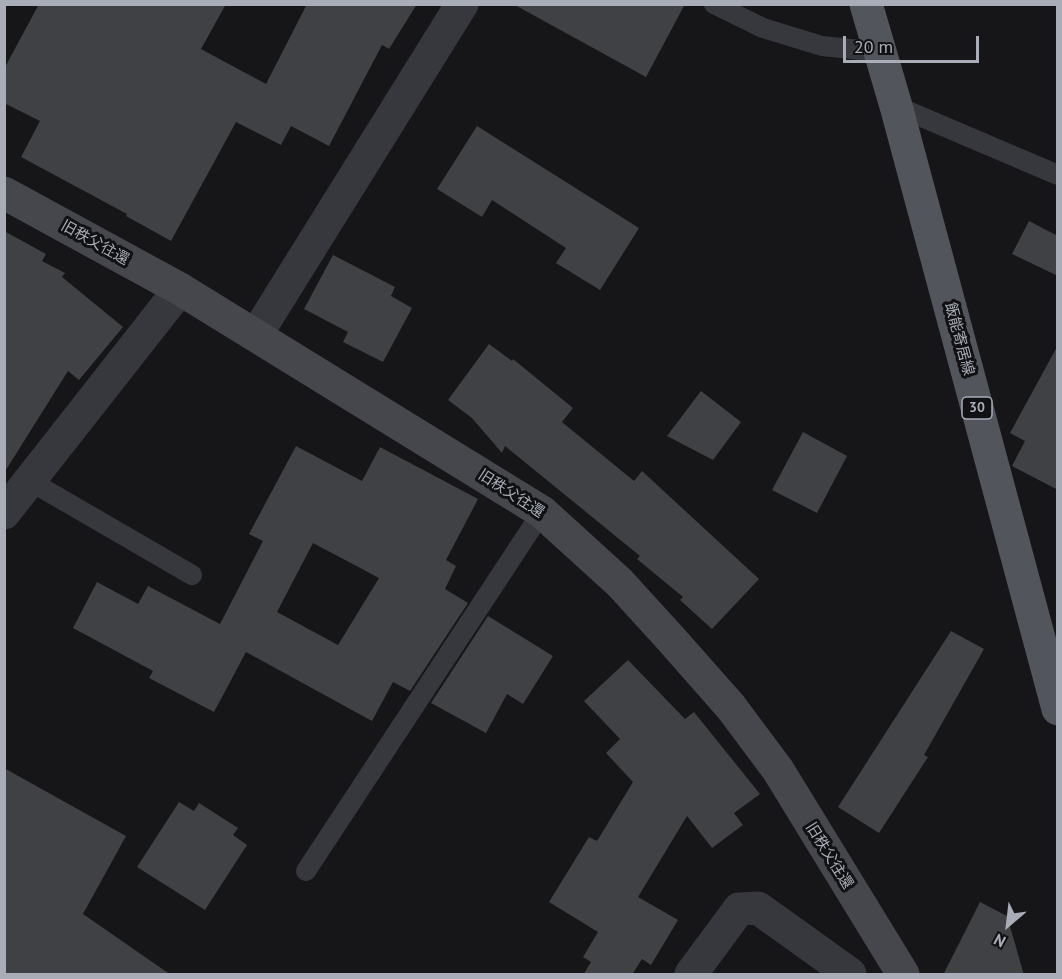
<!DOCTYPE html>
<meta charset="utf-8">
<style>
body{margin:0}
#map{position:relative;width:1062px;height:979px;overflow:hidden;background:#161618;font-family:"PT Sans",sans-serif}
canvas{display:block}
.frame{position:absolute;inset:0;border:6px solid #a8adb8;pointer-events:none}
.north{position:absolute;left:978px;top:895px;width:60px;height:60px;-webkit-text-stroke:4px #111113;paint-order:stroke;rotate:208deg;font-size:16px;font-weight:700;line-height:24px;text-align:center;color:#a8adb8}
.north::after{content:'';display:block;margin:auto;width:21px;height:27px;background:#a8adb8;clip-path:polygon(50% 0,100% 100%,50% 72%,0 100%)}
.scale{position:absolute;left:843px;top:36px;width:136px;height:27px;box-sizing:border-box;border:3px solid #a8adb8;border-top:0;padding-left:8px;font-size:18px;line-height:21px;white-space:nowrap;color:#a8adb8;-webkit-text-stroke:4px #111113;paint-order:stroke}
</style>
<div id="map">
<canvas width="1062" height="979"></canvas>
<div class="frame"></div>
<div class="north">N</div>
<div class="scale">20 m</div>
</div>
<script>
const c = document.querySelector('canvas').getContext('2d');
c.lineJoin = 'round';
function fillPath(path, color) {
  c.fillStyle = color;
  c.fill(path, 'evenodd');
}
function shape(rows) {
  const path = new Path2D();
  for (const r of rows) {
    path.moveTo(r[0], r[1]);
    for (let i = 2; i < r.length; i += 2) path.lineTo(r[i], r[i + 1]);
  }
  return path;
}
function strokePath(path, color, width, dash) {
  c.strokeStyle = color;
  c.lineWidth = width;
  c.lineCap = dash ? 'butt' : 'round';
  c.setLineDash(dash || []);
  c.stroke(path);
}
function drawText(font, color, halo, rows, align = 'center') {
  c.font = font + ' "PT Sans","Noto Sans JP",sans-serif';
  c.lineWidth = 6;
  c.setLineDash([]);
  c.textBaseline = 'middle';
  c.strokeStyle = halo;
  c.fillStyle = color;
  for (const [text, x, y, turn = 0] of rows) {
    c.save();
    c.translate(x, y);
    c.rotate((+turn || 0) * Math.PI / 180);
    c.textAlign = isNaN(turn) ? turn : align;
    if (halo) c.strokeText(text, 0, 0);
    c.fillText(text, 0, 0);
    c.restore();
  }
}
const building = shape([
 [39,4,226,4,201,49,266,84,307,4,417,4,389,49,382,45,329,146,291,126,281,145,236,122,171,241,126,216,127,214,21,157,40,121,4,103,4,69],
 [513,4,685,4,646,77],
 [477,126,639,228,600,290,556,263,566,248,492,200,482,217,437,189],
 [1029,221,1058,236,1058,276,1012,254],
 [4,231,46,254,42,261,65,273,62,277,123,327,79,380,68,371,4,473],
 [333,255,395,287,391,296,412,308,383,362,343,342,348,332,304,309],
 [489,344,512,361,513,359,573,408,562,422,634,481,642,471,759,579,712,629,680,600,683,597,637,559,640,556,505,446,502,453,472,418,448,400],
 [1058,345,1058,490,1012,466,1025,441,1010,433],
 [701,391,741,422,713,460,667,436],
 [803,432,847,456,817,513,772,490],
 [296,446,362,481,380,447,478,499,446,560,456,566,445,589,468,603,410,691,393,682,372,721,246,652,214,712,149,678,153,671,73,628,97,582,138,604,148,586,220,624,263,541,249,534],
 [313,543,379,578,338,645,277,612],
 [488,616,553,656,523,704,507,694,486,733,431,703],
 [951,631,984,649,924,755,928,757,879,833,838,807],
 [628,660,685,719,694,712,760,794,734,813,743,825,712,848,687,816,638,897,678,920,651,965,642,959,632,975,583,975,591,962,583,957,598,932,549,902,589,837,597,841,633,782,606,753,620,739,584,701],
 [4,768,126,836,83,914,171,975,4,975],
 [179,802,194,811,199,803,238,828,233,835,247,845,205,910,137,867],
 [980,902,1007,916,1024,975,943,975]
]);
const lane = shape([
 [714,4,763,28,822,46,880,52],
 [896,106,1058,175],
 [30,481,192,575],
 [306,871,542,512]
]);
const street = shape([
 [256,335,462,4],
 [4,513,180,289],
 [691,974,739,909,758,908,850,974]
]);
const secondary = shape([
 [4,193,180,289,542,512,620,583,671,639,731,707,778,770,903,974]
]);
const primary = shape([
 [866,4,896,106,1058,709]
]);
const shields = [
 [977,408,30]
];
const shieldNames = [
 ["30",977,408]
];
const streetNames = [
 ["旧秩父往還",95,243,29],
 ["飯能寄居線",959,339,75],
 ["旧秩父往還",511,494,33],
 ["旧秩父往還",829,856,58]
];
fillPath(building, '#404145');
strokePath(lane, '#37383d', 20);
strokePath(street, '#37383d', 33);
strokePath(secondary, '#45474d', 33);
strokePath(primary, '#53555c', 33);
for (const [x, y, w] of shields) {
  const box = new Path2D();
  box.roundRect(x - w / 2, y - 11, w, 22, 4.5);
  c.fillStyle = '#111113';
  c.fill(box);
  strokePath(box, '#a8adb8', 1.5);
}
drawText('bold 14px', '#a8adb8', null, shieldNames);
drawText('15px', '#a8adb8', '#111113', streetNames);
</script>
